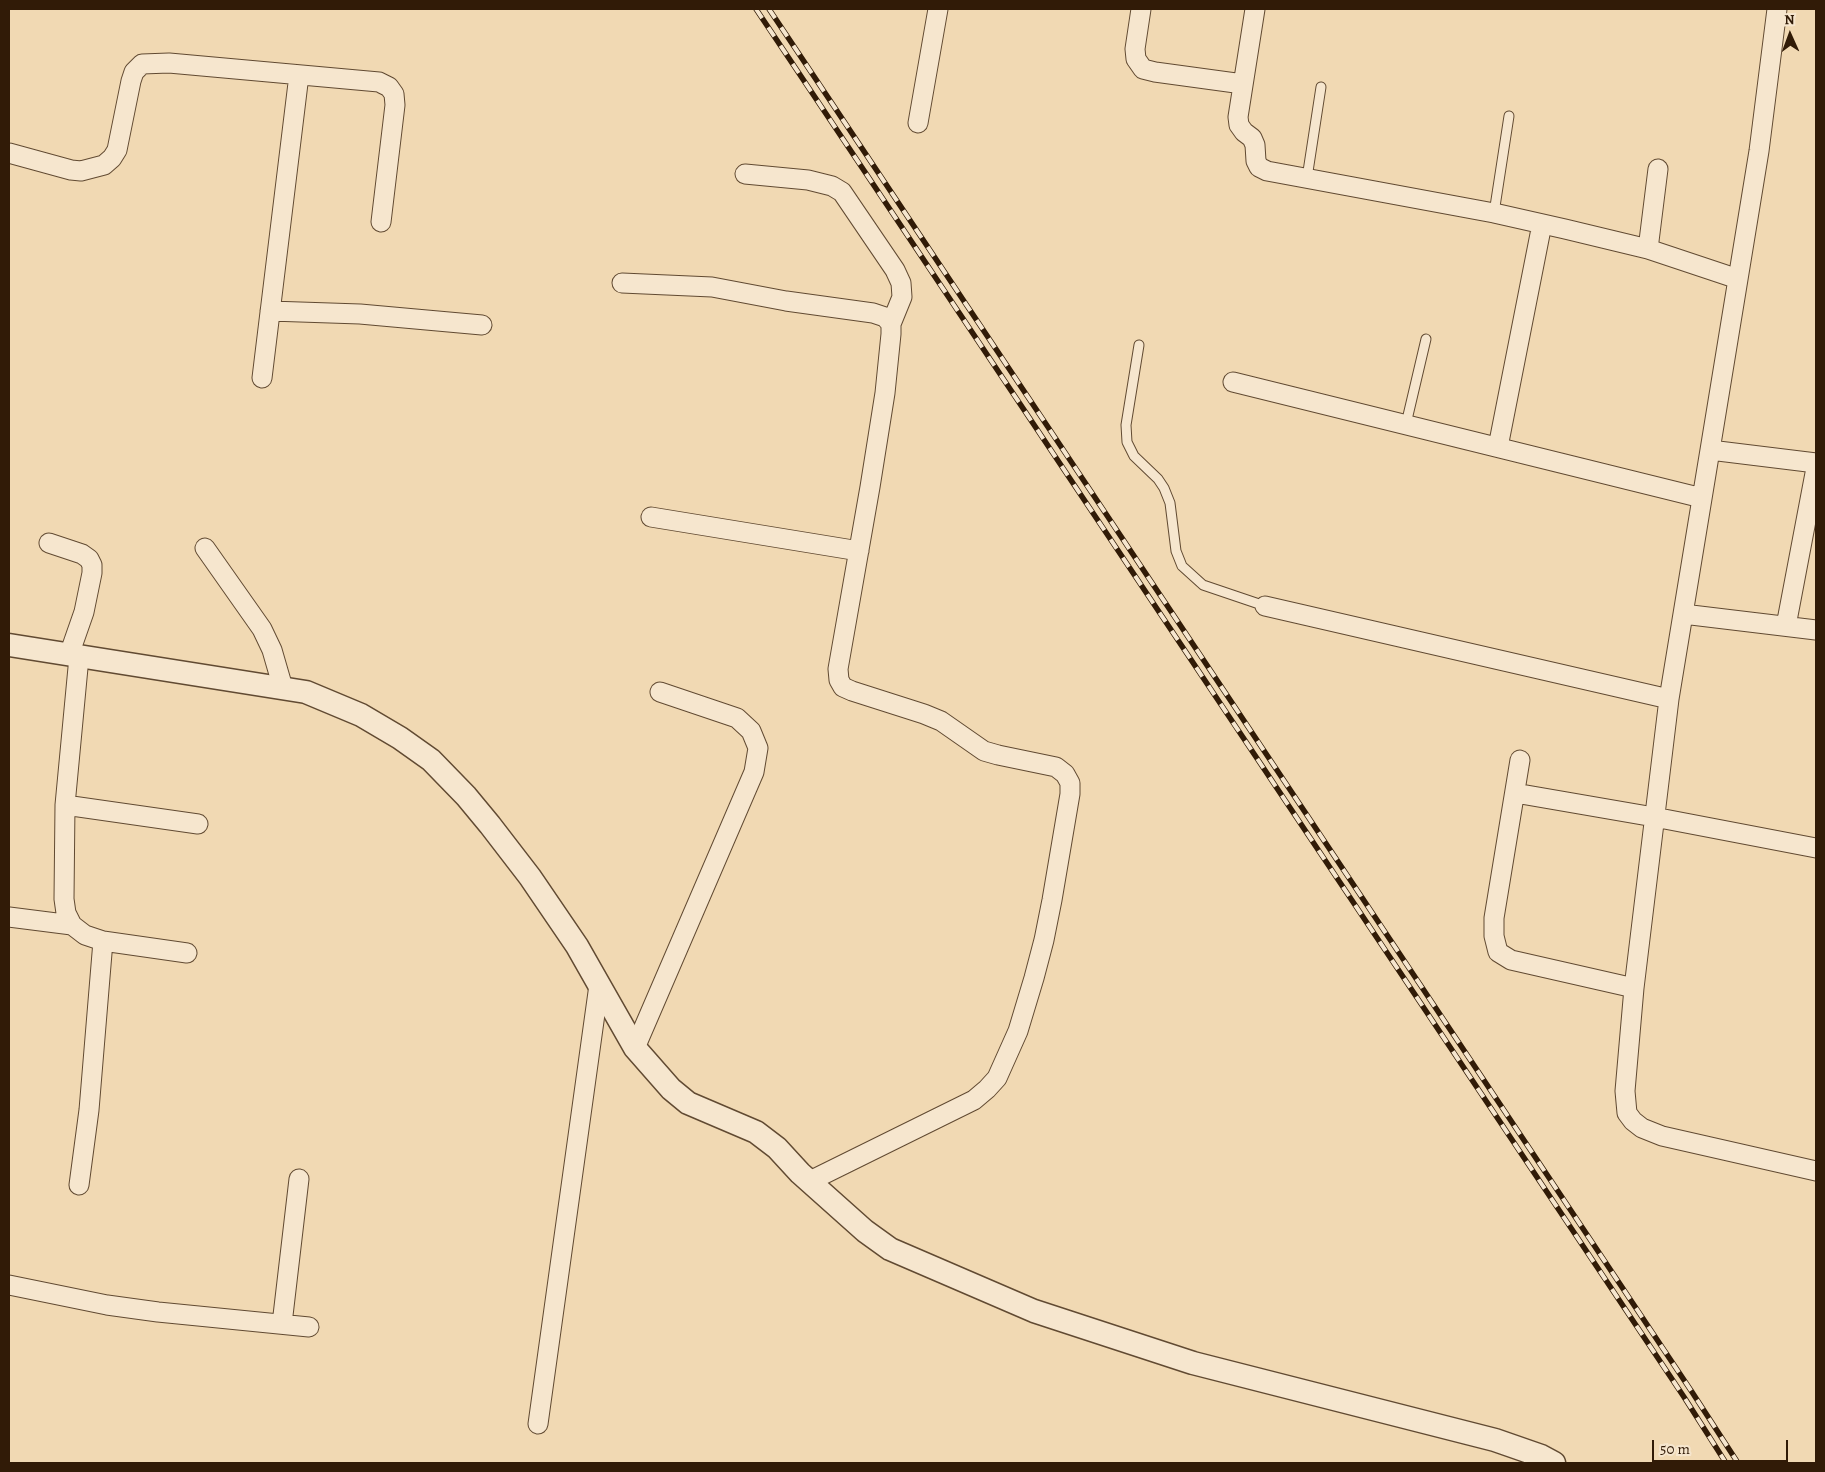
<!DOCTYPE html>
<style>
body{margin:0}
#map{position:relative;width:1825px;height:1472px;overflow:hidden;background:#f1d9b3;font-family:Alegreya,serif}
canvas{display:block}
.frame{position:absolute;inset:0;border:10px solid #311b07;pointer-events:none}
.north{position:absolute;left:1765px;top:10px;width:50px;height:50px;-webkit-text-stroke:4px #f6e6ce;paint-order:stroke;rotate:358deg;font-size:14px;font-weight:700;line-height:20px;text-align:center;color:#311b07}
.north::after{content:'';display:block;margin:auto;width:18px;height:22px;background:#311b07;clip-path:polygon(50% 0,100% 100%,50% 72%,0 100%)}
.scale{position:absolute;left:1652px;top:1440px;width:136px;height:22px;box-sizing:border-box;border:2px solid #311b07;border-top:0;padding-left:6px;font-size:15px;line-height:18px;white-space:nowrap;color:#311b07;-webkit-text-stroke:4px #f6e6ce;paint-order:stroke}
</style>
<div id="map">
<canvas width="1825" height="1472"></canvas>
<div class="frame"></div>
<div class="north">N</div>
<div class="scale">50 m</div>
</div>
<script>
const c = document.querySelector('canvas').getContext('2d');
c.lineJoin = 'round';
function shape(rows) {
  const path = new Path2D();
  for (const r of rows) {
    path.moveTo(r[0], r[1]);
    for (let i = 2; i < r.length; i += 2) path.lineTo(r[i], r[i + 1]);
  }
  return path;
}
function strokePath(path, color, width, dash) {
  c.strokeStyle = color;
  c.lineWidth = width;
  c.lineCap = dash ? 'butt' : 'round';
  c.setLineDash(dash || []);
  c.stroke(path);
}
const service = shape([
 [1307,178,1321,87],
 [1494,213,1509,116],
 [1139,345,1126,425,1127,442,1134,456,1158,479,1164,488,1170,503,1176,551,1182,566,1203,585,1265,606],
 [1406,424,1426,339]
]);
const minor = shape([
 [1141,9,1135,49,1136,59,1143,69,1155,72,1243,84],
 [1255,9,1238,117,1239,125,1244,132,1252,138,1255,145,1256,161,1259,167,1267,171,1494,213,1565,229,1648,249,1738,279],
 [918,123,938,9],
 [9,153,71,170,81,171,104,165,112,158,117,150,131,81,134,72,142,64,169,63,379,82,389,87,394,94,395,105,381,222],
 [745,174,808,180,832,186,842,192,895,270,901,283,902,297,891,324],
 [1648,249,1658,169],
 [622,283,712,287,786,301,873,313,885,317,891,324,891,334,885,393,870,487,838,669,839,680,843,687,852,691,924,714,941,721,984,751,998,755,1056,767,1065,774,1070,783,1070,794,1052,900,1044,940,1034,978,1018,1031,997,1078,987,1089,974,1100,810,1181],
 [270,311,360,314,482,325],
 [262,378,299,75],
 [1233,382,1702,498],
 [1498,447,1542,224],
 [1710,450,1759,151,1777,9],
 [1816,463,1710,450,1669,699,1634,988,1625,1091,1627,1113,1633,1121,1642,1128,1662,1136,1816,1171],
 [651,517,859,551],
 [49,543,82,554,89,559,92,565,92,573,84,612,69,655],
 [205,548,262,629,272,650,283,688],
 [1265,606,1669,699],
 [1683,614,1816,630],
 [1786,626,1816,468],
 [79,657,65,805,64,899,66,913,72,925,85,935,103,941,187,953],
 [1520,760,1494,918,1494,936,1498,952,1511,960,1634,988],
 [1515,793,1654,817,1816,848],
 [65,805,198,824],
 [9,917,72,925],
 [635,1048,754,772,758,748,751,731,737,718,660,692],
 [79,1185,89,1110,103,941],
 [9,1285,107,1305,158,1312,309,1327],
 [282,1324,299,1179],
 [538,1424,599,985]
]);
const tertiary = shape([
 [9,645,306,692,361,715,400,738,431,760,466,796,490,825,530,877,577,946,635,1048,671,1089,688,1103,756,1132,777,1148,800,1173,865,1231,890,1249,1034,1311,1193,1363,1495,1440,1541,1456,1554,1463]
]);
const rail = shape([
 [756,9,1684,1397,1726,1463],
 [769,9,1692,1392,1738,1463]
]);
strokePath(service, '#614a32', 11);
strokePath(minor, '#614a32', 21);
strokePath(tertiary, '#614a32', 25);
strokePath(service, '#f6e6ce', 9);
strokePath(minor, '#f6e6ce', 19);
strokePath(tertiary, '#f6e6ce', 22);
strokePath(rail, '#311b07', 5.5);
strokePath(rail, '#f6e6ce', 4, [11]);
</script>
